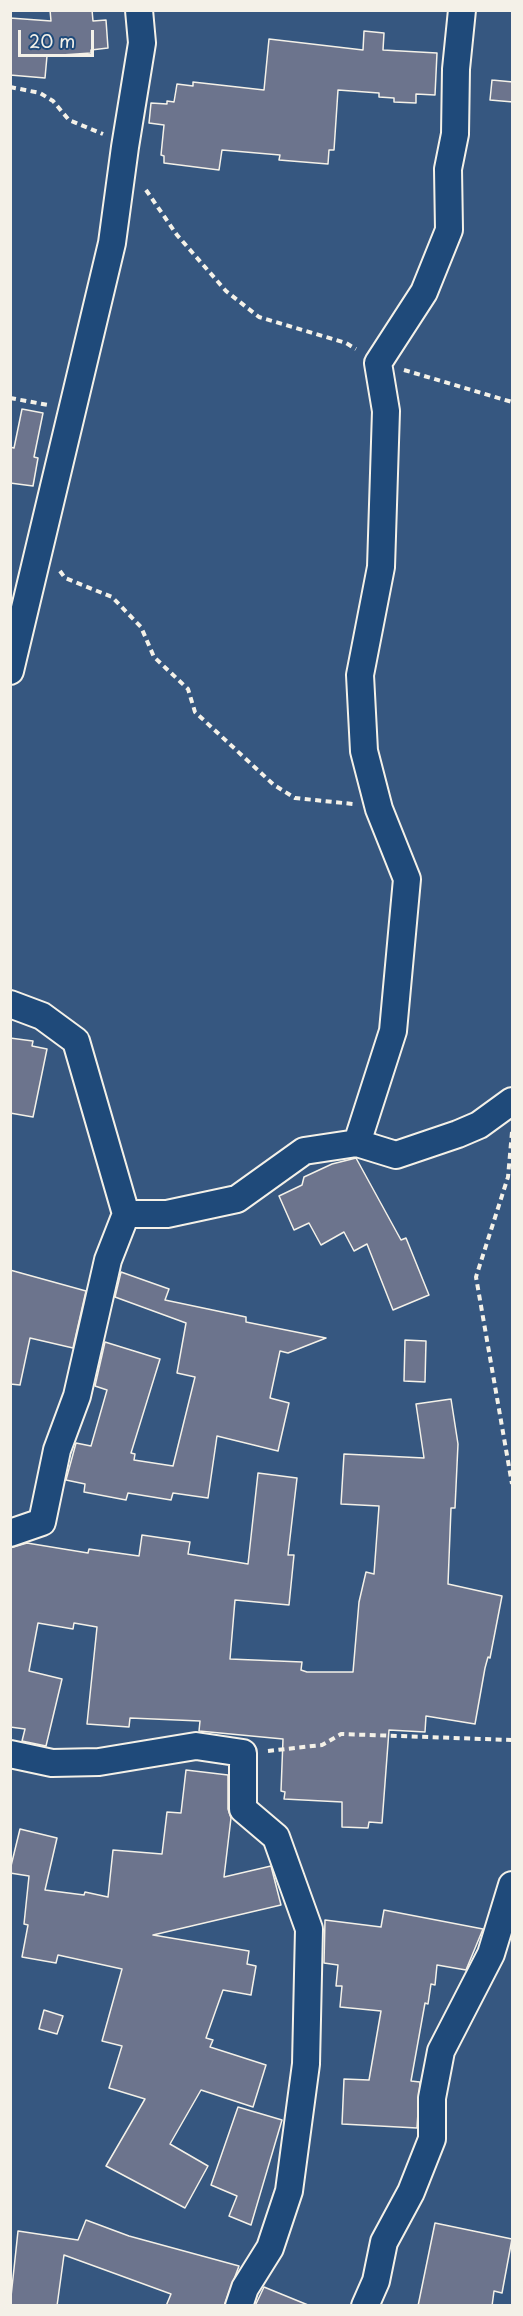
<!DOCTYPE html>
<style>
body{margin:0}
#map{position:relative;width:523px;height:2316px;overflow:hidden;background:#365780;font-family:"Playpen Sans",sans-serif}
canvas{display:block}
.frame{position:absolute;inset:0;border:12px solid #f4f1e8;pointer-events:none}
.scale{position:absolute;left:18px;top:30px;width:76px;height:27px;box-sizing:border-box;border:3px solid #f4f1e8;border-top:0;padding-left:8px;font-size:18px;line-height:21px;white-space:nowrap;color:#f4f1e8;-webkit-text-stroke:4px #1f4a7a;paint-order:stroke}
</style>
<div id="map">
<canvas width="523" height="2316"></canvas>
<div class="frame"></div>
<div class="scale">20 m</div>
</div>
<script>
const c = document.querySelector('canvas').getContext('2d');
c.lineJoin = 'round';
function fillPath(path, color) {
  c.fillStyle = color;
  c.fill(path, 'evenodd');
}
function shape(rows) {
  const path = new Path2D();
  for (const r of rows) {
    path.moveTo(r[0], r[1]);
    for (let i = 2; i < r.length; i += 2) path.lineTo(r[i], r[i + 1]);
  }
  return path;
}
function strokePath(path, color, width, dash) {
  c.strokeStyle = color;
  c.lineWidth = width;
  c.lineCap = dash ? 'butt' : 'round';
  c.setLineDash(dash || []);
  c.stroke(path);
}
const building = shape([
 [50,10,92,10,93,21,106,20,108,48,91,50,91,53,47,56,45,78,10,75,10,18,51,21,50,10],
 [364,31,384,33,383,50,437,53,435,95,416,94,416,103,394,102,394,98,379,97,379,93,338,90,334,150,329,150,328,164,279,160,280,155,222,150,219,170,164,163,164,156,161,155,164,125,149,123,151,103,167,104,167,101,174,102,177,84,193,86,193,82,264,90,269,39,363,50,364,31],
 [492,80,513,82,513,102,490,100,492,80],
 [22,409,43,413,34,457,38,458,33,486,10,483,10,447,14,448,22,409],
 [10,1038,33,1041,32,1046,47,1049,33,1117,10,1113,10,1038],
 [356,1158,401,1240,406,1238,429,1295,393,1310,367,1244,354,1251,344,1232,321,1245,309,1223,294,1230,279,1196,302,1185,304,1177,332,1164,356,1158],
 [10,1270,86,1291,73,1348,30,1338,20,1385,10,1384,10,1270],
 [121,1272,169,1289,165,1300,246,1317,246,1322,326,1338,288,1353,280,1351,270,1398,289,1403,278,1451,217,1436,208,1498,173,1493,171,1500,128,1493,126,1500,84,1492,85,1484,66,1480,76,1443,91,1446,107,1390,95,1386,105,1342,160,1359,131,1453,135,1454,134,1460,173,1466,195,1377,177,1373,186,1323,115,1297,121,1272],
 [405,1340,426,1341,425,1382,404,1381,405,1340],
 [451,1399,458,1444,455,1508,451,1508,448,1584,502,1596,490,1658,488,1657,485,1668,475,1724,426,1716,425,1732,389,1730,382,1823,369,1822,368,1828,342,1827,342,1802,284,1799,285,1792,281,1791,283,1739,199,1731,200,1721,130,1718,129,1727,87,1724,97,1627,74,1623,73,1629,38,1623,29,1671,62,1679,46,1746,22,1741,25,1729,10,1727,10,1548,27,1543,88,1553,89,1549,139,1556,142,1535,190,1542,188,1554,248,1564,258,1473,297,1478,288,1555,294,1555,289,1605,235,1600,230,1659,302,1662,301,1670,307,1672,353,1672,359,1602,366,1572,374,1574,379,1506,341,1504,344,1454,424,1458,416,1404,451,1399],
 [186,1770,228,1775,228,1809,231,1818,224,1877,271,1866,281,1905,153,1935,249,1951,247,1964,256,1966,251,1995,223,1990,206,2038,213,2040,210,2047,266,2065,253,2107,201,2090,170,2144,208,2166,185,2208,106,2166,145,2099,109,2088,122,2046,102,2041,122,1969,58,1955,56,1963,22,1957,28,1925,24,1924,29,1876,10,1873,10,1870,20,1829,57,1838,45,1890,84,1895,85,1892,108,1897,113,1850,162,1854,167,1812,181,1813,186,1770],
 [384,1910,483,1929,466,1970,437,1965,435,1985,431,1984,428,2004,425,2003,411,2081,420,2082,417,2128,342,2124,344,2079,369,2080,381,2011,340,2007,342,1986,336,1986,338,1965,324,1963,325,1920,381,1927,384,1910],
 [44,2010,63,2016,57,2034,39,2029,44,2010],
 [238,2107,282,2120,251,2225,229,2216,237,2196,211,2185,238,2107],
 [86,2220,129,2236,239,2266,224,2306,166,2306,171,2294,64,2255,57,2306,10,2306,18,2231,78,2240,86,2220],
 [435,2223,512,2239,502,2293,494,2291,492,2306,418,2306,435,2223],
 [264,2287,308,2305,308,2306,255,2306,264,2287]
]);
const path = shape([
 [10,87,40,93,53,101,69,120,103,134],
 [146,190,177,235,226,291,259,317,346,343,356,349],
 [404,370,512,402],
 [10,398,48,405],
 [60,571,65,578,112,597,141,627,154,657,188,689,195,712,274,785,295,798,353,804],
 [512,1132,508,1177,476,1277,512,1484],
 [268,1751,322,1745,341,1734,512,1740]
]);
const street = shape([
 [10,671,112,243,125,147,142,43,139,10],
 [10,1004,42,1016,76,1041,126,1214,167,1214,237,1199,304,1151,357,1143,396,1155,458,1134,479,1125,512,1101],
 [357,1143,393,1031,407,879,379,809,364,751,360,675,381,567,386,411,378,363,424,292,449,230,448,169,455,134,456,69,462,10],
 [10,1533,42,1522,57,1450,77,1396,108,1260,126,1214],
 [10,1754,52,1763,99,1762,196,1746,243,1753,243,1809,276,1837,309,1929,306,2064,289,2191,270,2248,245,2288,239,2306],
 [365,2306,376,2281,384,2242,411,2192,432,2139,432,2098,441,2051,491,1954,512,1885]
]);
fillPath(building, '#6c748d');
strokePath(building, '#f4f1e8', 1.5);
strokePath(street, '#f4f1e8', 30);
strokePath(path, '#f4f1e8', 4, [6, 4.5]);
strokePath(street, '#1f4a7a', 26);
</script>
